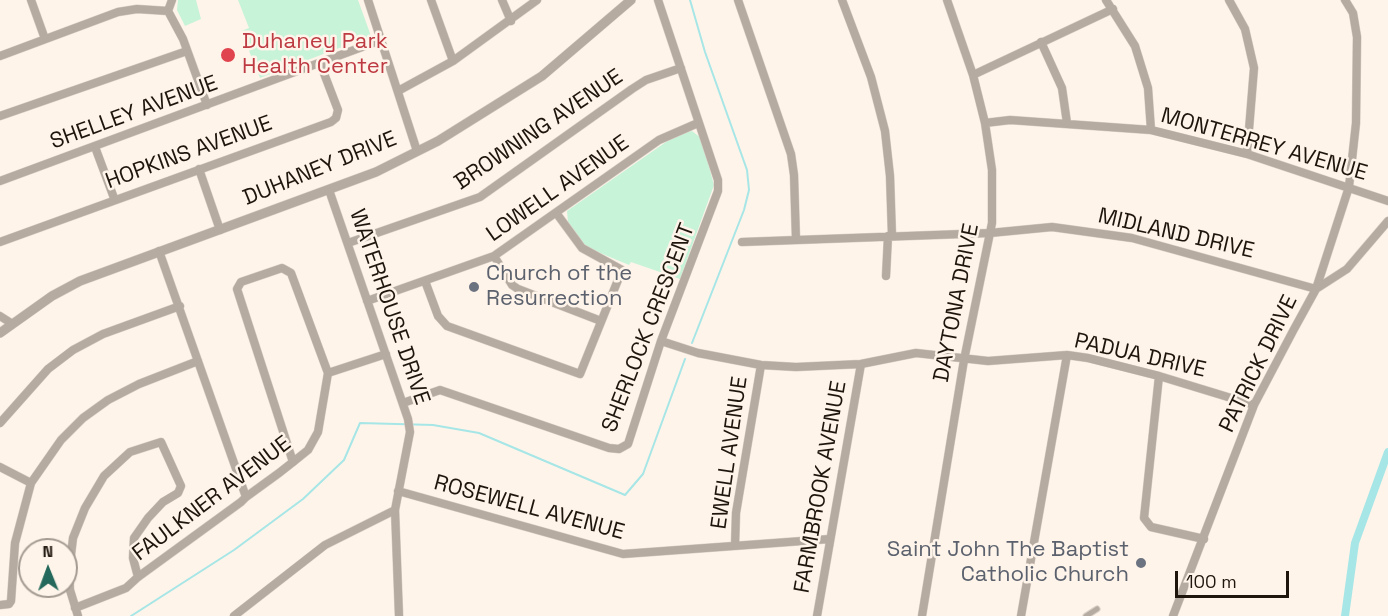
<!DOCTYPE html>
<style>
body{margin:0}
#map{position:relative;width:1388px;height:616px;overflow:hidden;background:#fef4ea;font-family:"Space Grotesk",sans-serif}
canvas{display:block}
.north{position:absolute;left:18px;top:538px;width:60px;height:60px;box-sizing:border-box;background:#fef4ea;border:2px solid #a49b92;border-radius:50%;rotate:359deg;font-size:16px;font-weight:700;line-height:24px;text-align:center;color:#1e150d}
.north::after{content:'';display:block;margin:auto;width:21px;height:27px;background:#24695b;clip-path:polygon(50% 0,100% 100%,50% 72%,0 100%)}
.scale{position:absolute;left:1175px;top:571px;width:114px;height:27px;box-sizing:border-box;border:3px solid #1e150d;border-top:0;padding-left:8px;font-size:18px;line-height:21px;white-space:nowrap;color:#1e150d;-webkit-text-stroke:4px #fef4ea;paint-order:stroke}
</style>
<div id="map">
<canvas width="1388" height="616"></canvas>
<div class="north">N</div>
<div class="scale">100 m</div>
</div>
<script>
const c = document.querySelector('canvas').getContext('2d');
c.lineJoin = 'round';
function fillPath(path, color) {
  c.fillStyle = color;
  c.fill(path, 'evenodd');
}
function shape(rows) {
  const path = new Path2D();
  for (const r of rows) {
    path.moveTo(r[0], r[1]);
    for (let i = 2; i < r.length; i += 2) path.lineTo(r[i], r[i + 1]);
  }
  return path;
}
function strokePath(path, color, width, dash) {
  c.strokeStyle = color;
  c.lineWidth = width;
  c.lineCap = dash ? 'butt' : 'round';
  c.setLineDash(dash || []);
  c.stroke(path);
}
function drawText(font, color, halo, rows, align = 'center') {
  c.font = font + ' "Space Grotesk",sans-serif';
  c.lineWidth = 5;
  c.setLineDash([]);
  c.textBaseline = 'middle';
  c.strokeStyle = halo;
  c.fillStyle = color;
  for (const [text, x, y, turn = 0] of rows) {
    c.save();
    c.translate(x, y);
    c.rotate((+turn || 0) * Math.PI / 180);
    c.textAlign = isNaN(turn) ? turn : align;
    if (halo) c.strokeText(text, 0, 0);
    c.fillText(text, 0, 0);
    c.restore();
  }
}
const green = shape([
 [178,0,196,0,201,19,185,26,177,10],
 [238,0,358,0,371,36,260,78,241,31,249,28],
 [692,131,701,138,714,185,680,279,631,262,629,265,586,247,568,222,567,211,676,135]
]);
const stream = shape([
 [690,0,705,52,747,170,749,190,744,210,692,343],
 [131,616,234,550,303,499,344,460,360,423,433,425,479,433,625,495,643,474,685,359]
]);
const canal = shape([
 [1345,616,1355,543,1388,452]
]);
const pedestrian = shape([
 [1086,616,1097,609]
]);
const minor = shape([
 [31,0,45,39],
 [172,0,168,11,183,39,207,105],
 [368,0,417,151],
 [431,0,453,61],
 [502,0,511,21],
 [738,0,791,154,794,175,796,240],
 [842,0,871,77,885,131,890,176,892,236],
 [1106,0,1135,46,1148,88,1151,130],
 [1229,0,1245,29,1254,68,1247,154],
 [1041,42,1062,88,1067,123],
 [0,56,118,12,137,9,168,11],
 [973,75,1113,9],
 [398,91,453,61,537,0],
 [0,116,187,51],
 [985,123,1010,120,1151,130,1247,154,1388,201],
 [95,147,114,198],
 [199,169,220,230],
 [0,181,381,40],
 [329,190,408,419,410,432,395,510,399,616],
 [0,242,331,122,336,118,338,110,320,63],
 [742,242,990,233,1052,227,1132,238,1316,289],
 [348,243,480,197,632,89,646,80,681,68],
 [159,251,246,497],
 [494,256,512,285,518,289,601,321],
 [886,276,888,236],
 [425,281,438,316,447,326,580,374,622,270,582,248,557,214],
 [1316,289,1349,187,1356,123,1357,37,1353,13,1345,0],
 [367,301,494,256,659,140,698,123],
 [0,316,11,323],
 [661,341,698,353,761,365,796,367,861,364,916,353,988,361,1067,355,1088,358,1159,376,1254,405],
 [328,373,386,354],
 [1159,376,1144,518,1151,527,1204,539],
 [403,403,440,390,609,448,619,449,628,444,661,341,718,191,718,180,658,0],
 [0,423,48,369,73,350,103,334,180,306],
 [0,467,31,483],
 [398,491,623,554,830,539],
 [735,546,736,513,761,365],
 [0,605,9,604,11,601,15,543,31,483,61,440,83,418,108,400,139,384,198,361],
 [75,608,126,588,138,577,241,502,246,497,279,473,293,462,308,450,318,432,328,373,291,273,282,268,241,282,237,289,293,462],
 [78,616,70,590,69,572,73,538,85,508,104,476,130,452,161,442,181,486,178,493,163,502,148,518,134,538,133,558,138,577],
 [234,616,325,545,395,510],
 [817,616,861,364],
 [922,616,964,360,992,223,992,170,985,123,973,75,947,0],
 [1021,616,1067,355],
 [1173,616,1254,405,1293,331,1316,289,1347,269,1388,221]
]);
const tertiary = shape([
 [0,333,52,296,80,281,376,172,438,141,542,76,631,0]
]);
const markers = [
 [228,55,8,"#e0444e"],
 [474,287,6,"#6b7280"],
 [1141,563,6,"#6b7280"]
];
const healthNames = [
 ["Duhaney Park",242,42],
 ["Health Center",242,67]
];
const streetNames = [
 ["SHELLEY AVENUE",134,113,-20],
 ["BROWNING AVENUE",539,130,-34],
 ["MONTERREY AVENUE",1264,145,16],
 ["HOPKINS AVENUE",189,153,-20],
 ["DUHANEY DRIVE",320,169,-22],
 ["LOWELL AVENUE",558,189,-35],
 ["MIDLAND DRIVE",1176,234,13],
 ["DAYTONA DRIVE",957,303,-79],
 ["WATERHOUSE DRIVE",389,307,71],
 ["SHERLOCK CRESCENT",649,328,-69],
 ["PADUA DRIVE",1140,356,13],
 ["PATRICK DRIVE",1259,364,-64],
 ["EWELL AVENUE",730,453,-82],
 ["FARMBROOK AVENUE",821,487,-80],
 ["FAULKNER AVENUE",212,499,-37],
 ["ROSEWELL AVENUE",529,508,15]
];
const worshipNames = [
 ["Church of the",486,274],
 ["Resurrection",486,299],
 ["Saint John The Baptist",1129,550,"right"],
 ["Catholic Church",1129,575,"right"]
];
fillPath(green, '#c7f3d8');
strokePath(stream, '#a7e6e6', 2);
strokePath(canal, '#a7e6e6', 8);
strokePath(pedestrian, '#dad0c7', 7);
strokePath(minor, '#dad0c7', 9);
strokePath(tertiary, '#dad0c7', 10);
strokePath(pedestrian, '#b6aba1', 5);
strokePath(minor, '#b6aba1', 8);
strokePath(tertiary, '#b6aba1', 9);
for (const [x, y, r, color] of markers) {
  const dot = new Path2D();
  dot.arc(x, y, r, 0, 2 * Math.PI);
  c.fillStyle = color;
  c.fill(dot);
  strokePath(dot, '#fef4ea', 2);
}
drawText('22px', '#be3a42', '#fef4ea', healthNames, 'left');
drawText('22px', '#1e150d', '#fef4ea', streetNames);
drawText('22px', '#5b616d', '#fef4ea', worshipNames, 'left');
</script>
